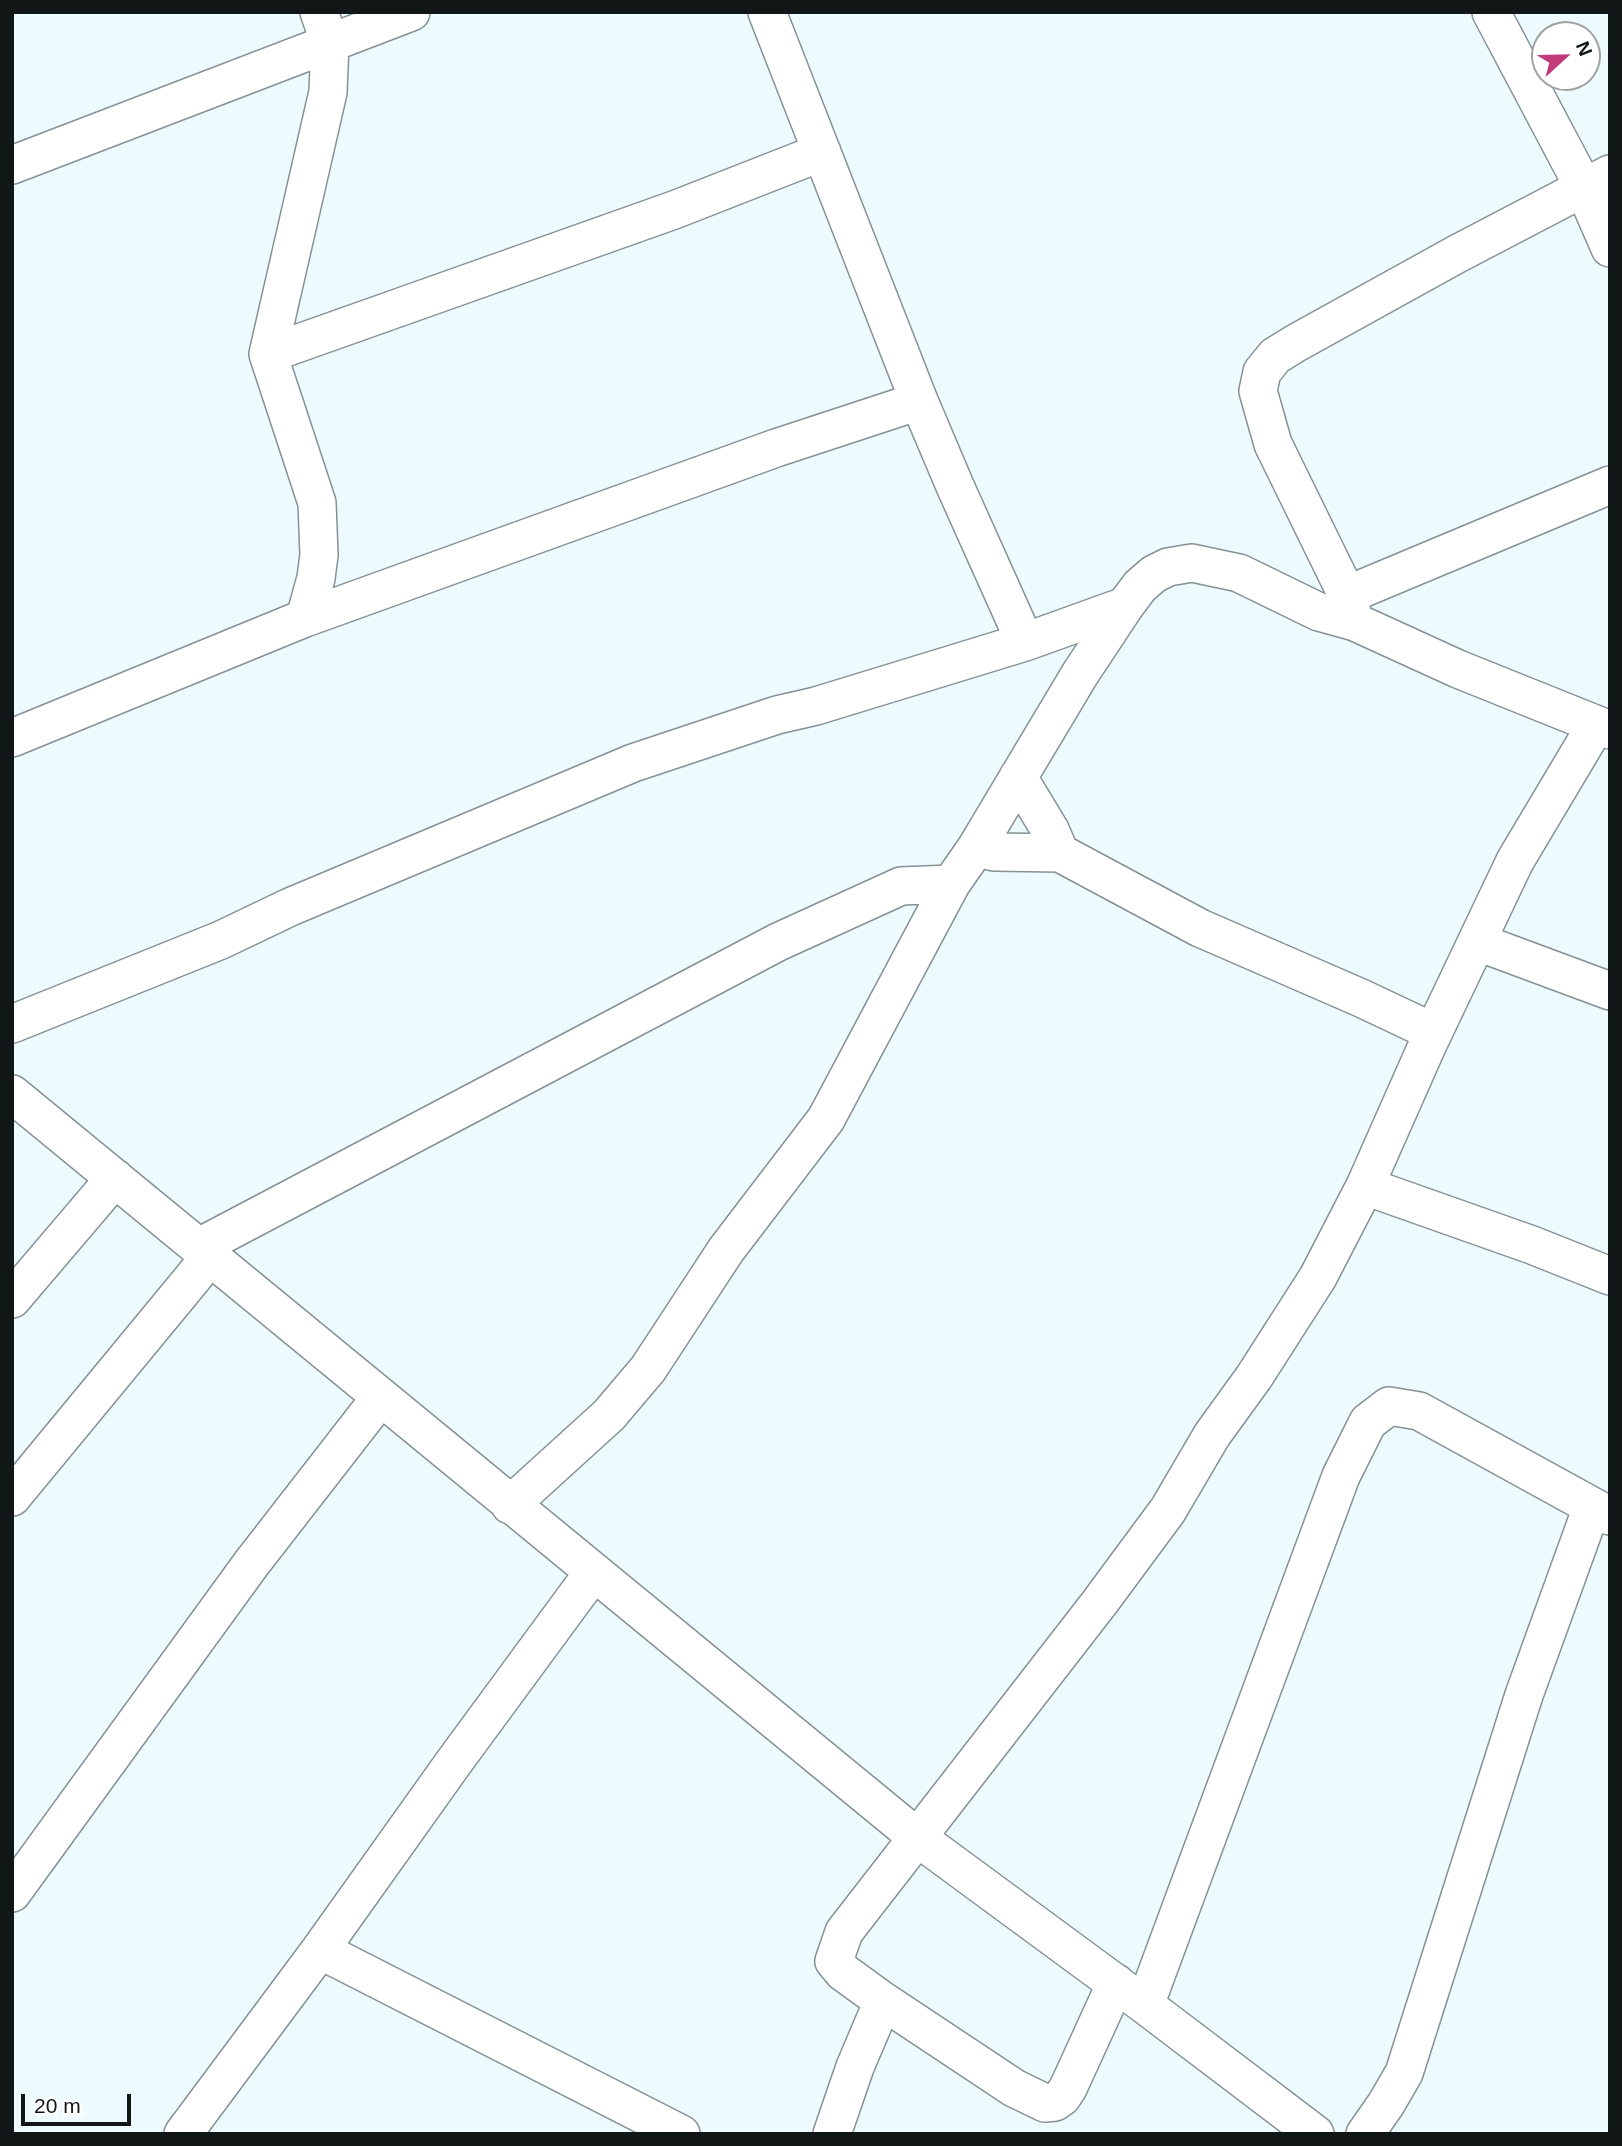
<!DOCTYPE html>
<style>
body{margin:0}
#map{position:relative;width:1622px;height:2146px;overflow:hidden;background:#edfbfe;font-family:Helvetica,sans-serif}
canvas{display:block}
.frame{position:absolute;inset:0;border:14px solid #111617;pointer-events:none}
.north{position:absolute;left:1531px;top:21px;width:70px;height:70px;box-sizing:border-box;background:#fff;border:2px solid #a0a2a2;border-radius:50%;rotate:68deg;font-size:19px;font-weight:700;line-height:28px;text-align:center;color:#111617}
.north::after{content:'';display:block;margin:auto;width:24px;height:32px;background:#c23b79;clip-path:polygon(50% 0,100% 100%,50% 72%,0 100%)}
.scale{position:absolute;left:21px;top:2094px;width:110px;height:32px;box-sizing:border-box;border:4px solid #111617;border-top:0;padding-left:9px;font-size:21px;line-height:24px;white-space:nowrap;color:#111617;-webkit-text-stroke:5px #fff;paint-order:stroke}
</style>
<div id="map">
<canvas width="1622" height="2146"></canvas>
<div class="frame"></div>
<div class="north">N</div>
<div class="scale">20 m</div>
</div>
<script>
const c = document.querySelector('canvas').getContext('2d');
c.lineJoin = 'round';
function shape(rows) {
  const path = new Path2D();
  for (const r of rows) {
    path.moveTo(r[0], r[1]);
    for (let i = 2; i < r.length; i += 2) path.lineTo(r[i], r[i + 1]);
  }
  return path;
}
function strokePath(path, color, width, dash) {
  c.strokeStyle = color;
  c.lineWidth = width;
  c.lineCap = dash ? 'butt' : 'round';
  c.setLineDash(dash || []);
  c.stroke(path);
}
const minor = shape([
 [767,12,919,401,955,486,1025,642],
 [1491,12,1583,186,1610,248],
 [12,165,411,12],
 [268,354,674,210,822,152],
 [1347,595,1610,485],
 [305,618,316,578,319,555,317,503,268,354,328,92,330,43,319,12],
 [1355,622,1347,595,1273,444,1258,391,1262,372,1275,356,1296,343,1457,254,1610,174],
 [12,738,305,618,776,448,919,401],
 [1018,777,1050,830,1060,853],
 [976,848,994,852,1060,853,1200,928,1361,998,1433,1032],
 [1478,942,1610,991],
 [12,1024,221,940,290,907,633,763,777,715,816,706,1025,642,1125,606],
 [12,1094,918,1838,1145,2005,1315,2134],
 [1365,1186,1532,1245,1610,1276],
 [199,1247,778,942,901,886,951,884],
 [12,1299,115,1178],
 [12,1497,210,1257],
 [510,1505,609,1415,648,1369,726,1250,826,1119,951,884,976,848,1080,674,1125,606,1140,586,1154,574,1168,567,1192,563,1239,573,1319,612,1355,622,1458,669,1610,730],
 [12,1893,251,1564,380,1398],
 [320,1950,681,2134],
 [1116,1983,1068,2088,1062,2097,1055,2102,1045,2103,1014,2088,883,2001,843,1972,834,1961,844,1932,1100,1602,1168,1510,1212,1435,1254,1377,1318,1277,1365,1186,1427,1046,1515,861,1596,725],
 [1145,2005,1341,1476,1368,1422,1389,1406,1419,1411,1610,1516],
 [183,2134,320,1950,454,1762,593,1573],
 [832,2134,855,2067,883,2001],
 [1365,2134,1386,2104,1404,2073,1524,1695,1592,1507]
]);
strokePath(minor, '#859194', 40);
strokePath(minor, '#fff', 37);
</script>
